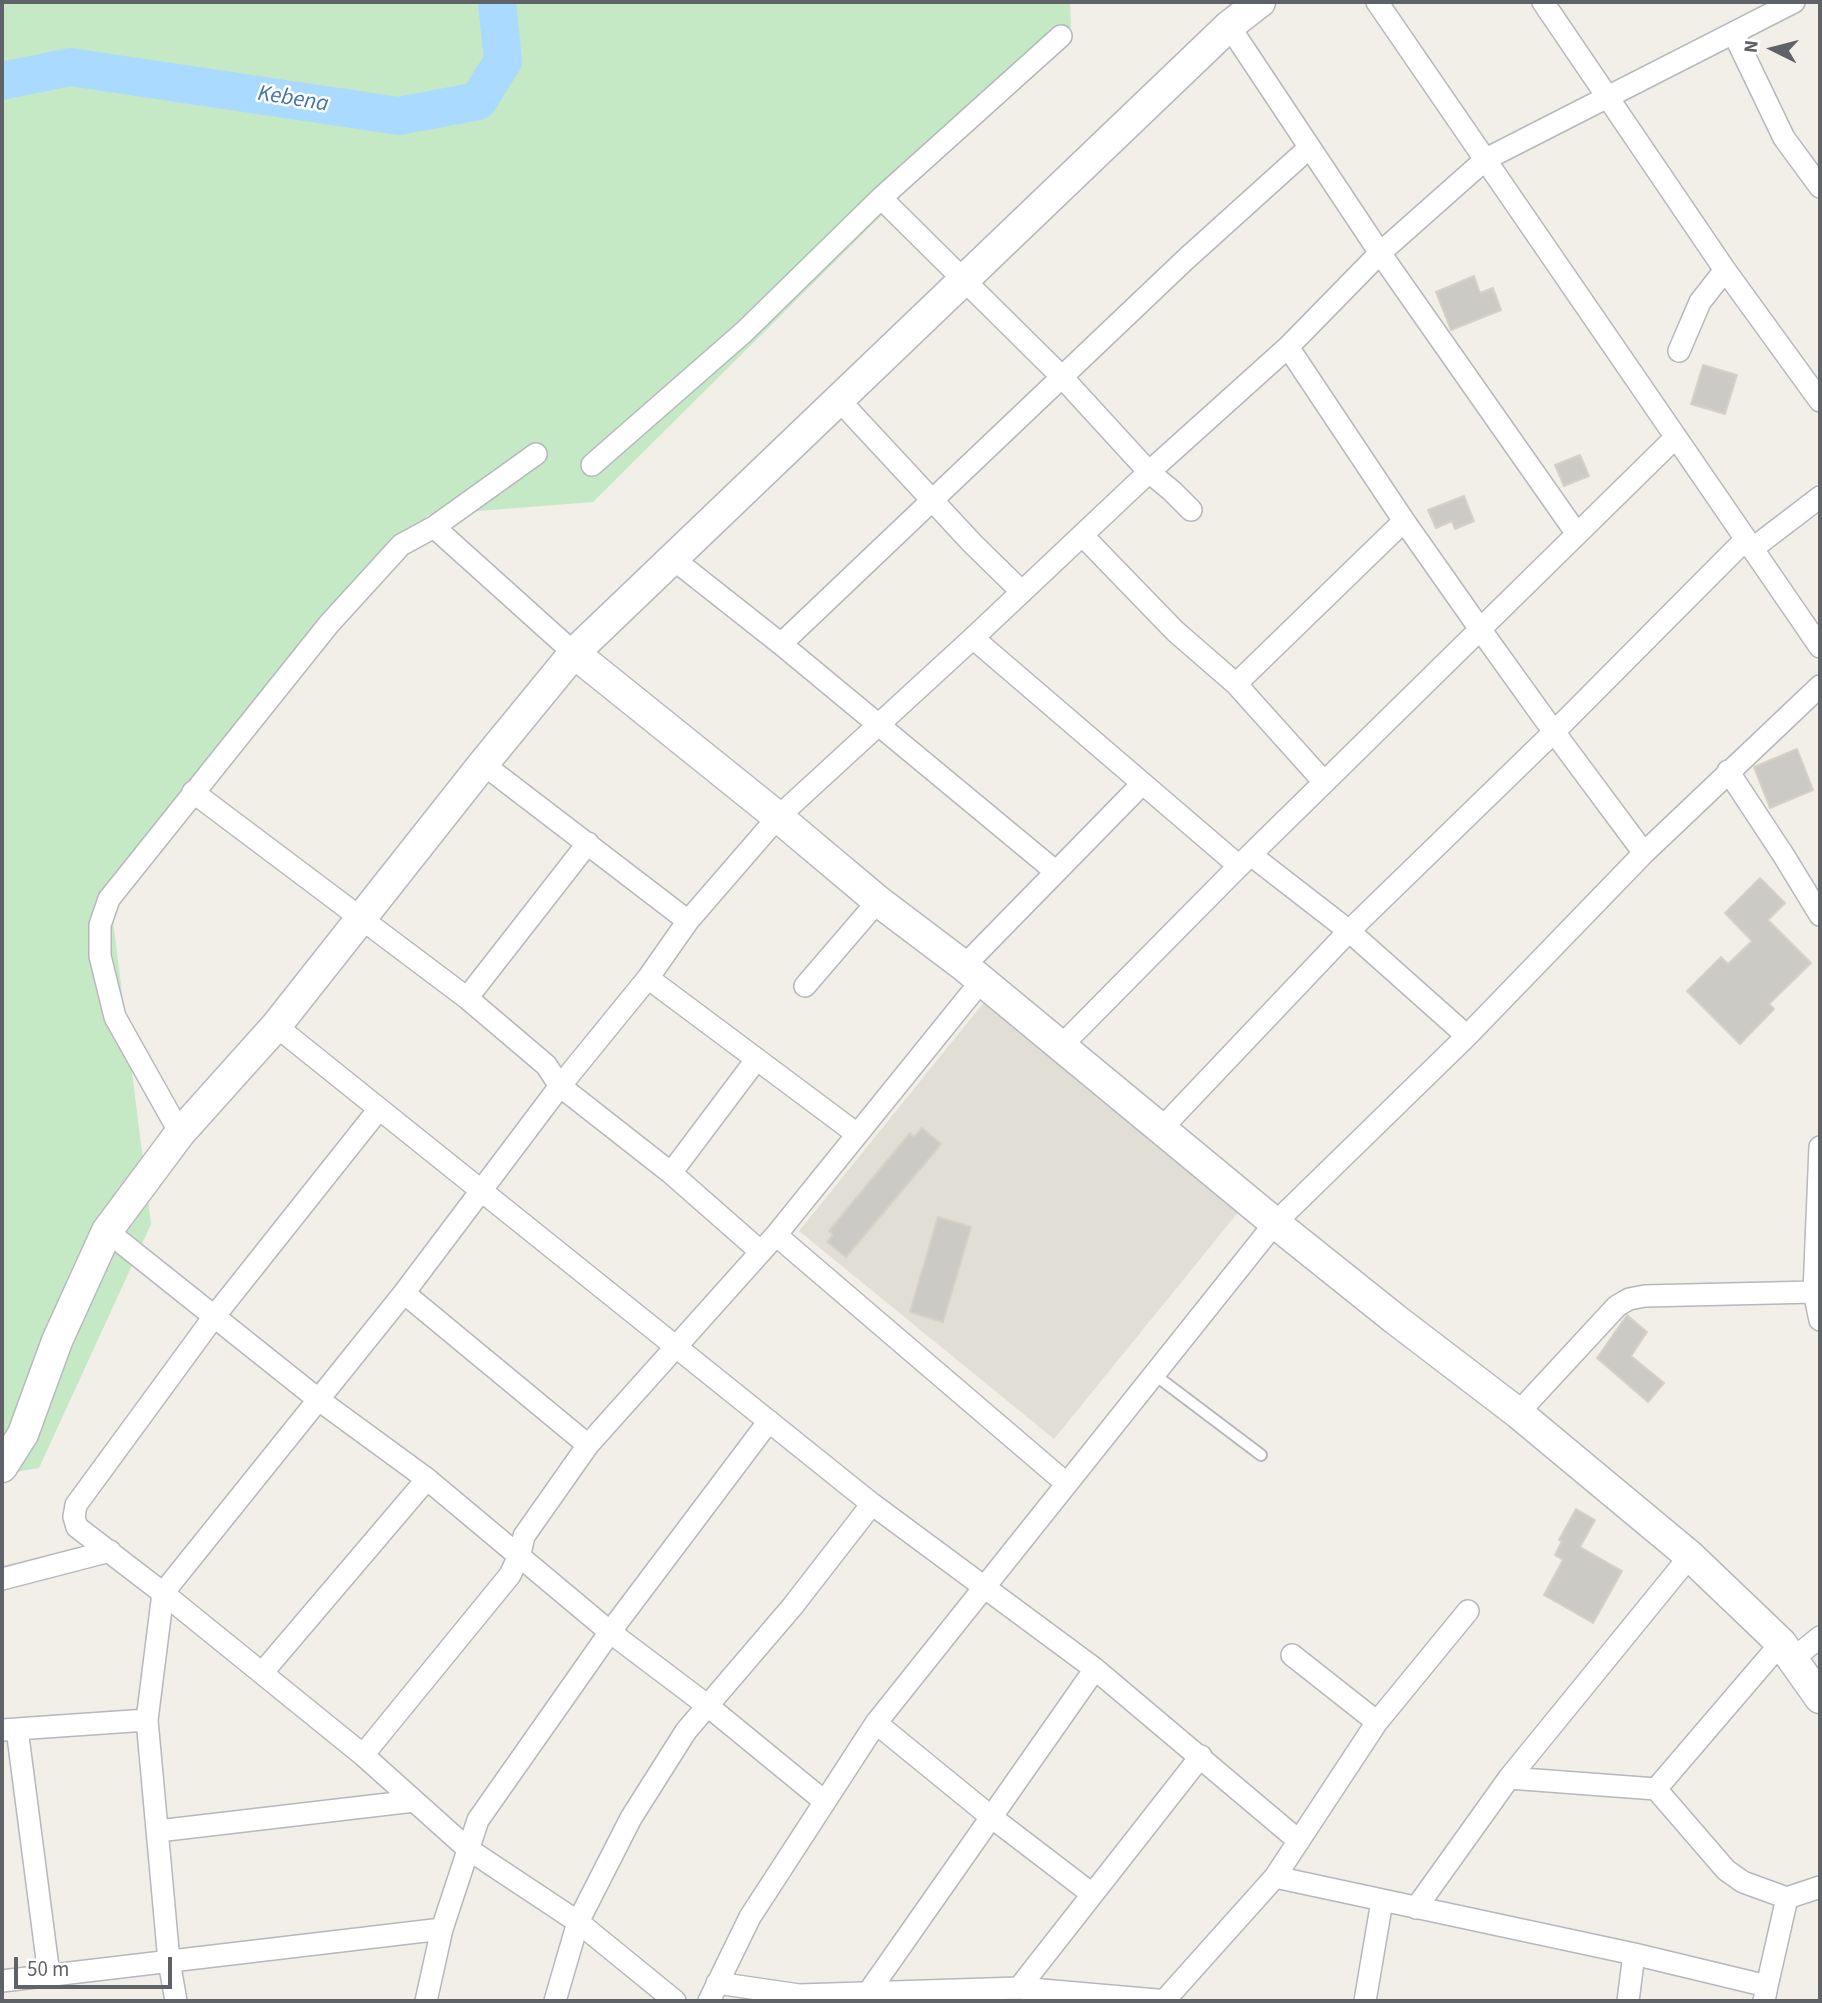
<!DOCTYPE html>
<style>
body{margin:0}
#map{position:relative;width:1822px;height:2003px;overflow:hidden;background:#f1efe8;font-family:"Source Sans 3",sans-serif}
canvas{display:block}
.frame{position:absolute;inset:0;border:4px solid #5f6368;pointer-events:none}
.north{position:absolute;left:1738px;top:14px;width:70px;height:70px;-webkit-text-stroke:5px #fff;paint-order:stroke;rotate:276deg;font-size:19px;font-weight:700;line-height:28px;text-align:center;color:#5f6368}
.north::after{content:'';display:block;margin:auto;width:24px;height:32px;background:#5f6368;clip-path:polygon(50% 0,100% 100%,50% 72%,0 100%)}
.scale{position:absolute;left:14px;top:1957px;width:158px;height:32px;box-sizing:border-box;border:4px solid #5f6368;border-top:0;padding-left:9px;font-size:21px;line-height:24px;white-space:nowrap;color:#5f6368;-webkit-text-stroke:5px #fff;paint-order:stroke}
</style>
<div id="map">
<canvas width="1822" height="2003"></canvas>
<div class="frame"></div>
<div class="north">N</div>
<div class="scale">50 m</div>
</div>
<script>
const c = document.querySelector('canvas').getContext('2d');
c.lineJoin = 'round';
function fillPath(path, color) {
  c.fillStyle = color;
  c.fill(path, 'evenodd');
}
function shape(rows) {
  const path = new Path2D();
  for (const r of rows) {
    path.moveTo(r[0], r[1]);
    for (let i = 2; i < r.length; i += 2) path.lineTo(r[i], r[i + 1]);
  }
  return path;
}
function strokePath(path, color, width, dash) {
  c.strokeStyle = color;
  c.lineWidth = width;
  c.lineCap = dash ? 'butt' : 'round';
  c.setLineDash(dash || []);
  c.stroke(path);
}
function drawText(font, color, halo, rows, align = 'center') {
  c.font = font + ' "Source Sans 3",sans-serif';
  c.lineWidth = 5;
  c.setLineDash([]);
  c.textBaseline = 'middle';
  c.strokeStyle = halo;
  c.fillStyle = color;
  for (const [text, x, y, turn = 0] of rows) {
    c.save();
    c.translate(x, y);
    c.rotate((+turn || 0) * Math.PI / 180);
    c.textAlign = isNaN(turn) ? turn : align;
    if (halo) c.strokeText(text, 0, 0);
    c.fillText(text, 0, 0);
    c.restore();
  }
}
const education = shape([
 [985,1001,1240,1210,1054,1439,799,1231]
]);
const green = shape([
 [2,2,1070,2,1071,27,593,502,428,515,111,905,151,1224,39,1468,2,1474]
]);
const river = shape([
 [2,81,70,67,399,116,478,101,503,61,497,2]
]);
const building = shape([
 [1474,276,1480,293,1493,288,1501,310,1451,330,1436,292,1474,276],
 [1703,365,1737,375,1725,414,1691,404,1703,365],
 [1580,455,1589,476,1564,486,1555,465,1580,455],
 [1464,496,1474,521,1455,529,1452,521,1436,528,1428,510,1464,496],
 [1797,749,1813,790,1770,808,1754,767,1797,749],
 [1760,878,1785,903,1768,920,1811,963,1769,1004,1774,1009,1740,1044,1687,991,1721,957,1728,964,1752,941,1725,913,1760,878],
 [922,1128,941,1144,846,1257,827,1242,833,1235,829,1231,910,1133,914,1137,922,1128],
 [938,1217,971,1227,943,1322,910,1312,938,1217],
 [1627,1315,1647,1332,1631,1356,1664,1383,1648,1402,1597,1358,1627,1315],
 [1576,1509,1595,1520,1580,1547,1622,1571,1593,1623,1544,1595,1563,1560,1555,1555,1562,1541,1559,1540,1576,1509]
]);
const lane = shape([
 [1155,1375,1261,1455]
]);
const street = shape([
 [1377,2,1820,647],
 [1543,2,1725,270,1820,401],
 [1229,26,1380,253,1577,534],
 [1734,34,1784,138,1820,187],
 [881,198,1062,377,1149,472,1172,491,1191,510],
 [1288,347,1404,521,1480,629,1554,732,1644,853],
 [1679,351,1700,302,1725,270],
 [839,400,972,543,1022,592],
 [592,465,744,332,881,198,1061,36],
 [434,527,574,653],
 [1083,536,1175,631,1236,684,1404,521],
 [1752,549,1820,497],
 [672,558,781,644,1055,871],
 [973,638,1239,866],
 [781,644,1186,259,1309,148],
 [1236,684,1324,782],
 [483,764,688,921],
 [1728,771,1784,856,1820,915],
 [193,792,467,998,546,1065,560,1086,671,1173,761,1252],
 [1251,855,1349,931,1467,1036],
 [964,966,1142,784],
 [648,978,857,1134],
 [805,986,878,901],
 [467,998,588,843],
 [276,1026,872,1504,1095,1669,1299,1841],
 [1061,1046,1239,866,1676,437],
 [379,1109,213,1318,76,1505,74,1517,77,1527,163,1593,363,1755,468,1849,578,1922,675,2001],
 [1162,1128,1349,931,1554,732,1745,540],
 [180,1133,115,1017,100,956,100,925,109,899,329,624,401,545,434,527,536,454],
 [1820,1147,1814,1292,1820,1320],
 [671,1173,756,1060],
 [107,1231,319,1400,427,1479,610,1632,708,1706,824,1801],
 [776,1235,1067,1484],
 [404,1293,588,1445],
 [1518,1413,1617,1306,1629,1299,1645,1296,1814,1292],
 [2,1579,110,1551],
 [1292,1655,1377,1722],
 [1794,1658,1820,1637],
 [262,1673,427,1479],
 [876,1723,990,1816,1092,1894],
 [17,1729,49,1975],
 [2,1730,147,1720],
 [363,1755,510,1575,520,1554,524,1536,588,1445,776,1235,982,980],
 [1509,1778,1656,1789,1726,1870,1743,1882,1787,1898,1820,1887],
 [1656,1789,1781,1643],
 [158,1831,414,1801],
 [1275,1877,1377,1722,1468,1611],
 [1416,1908,1509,1778,1690,1556],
 [1634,1954,1767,1986,1764,2001],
 [2,1981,442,1929],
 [717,1983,799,1995,1019,1988,1168,2001],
 [1767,1986,1787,1898],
 [1019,1988,1201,1756],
 [868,1993,1095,1669],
 [176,2001,169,1961,147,1720,163,1593,404,1293,560,1086,648,978,688,921,778,817,973,638,1149,472,1288,347,1380,253,1486,159,1794,2],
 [426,2001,442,1929,478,1820,610,1632,769,1421],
 [555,2001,578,1922,631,1818,686,1731,792,1607,872,1504],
 [709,2001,750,1917,876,1723,1275,1223,1467,1036,1644,853,1820,686],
 [1164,2001,1275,1877,1634,1954,1628,2001],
 [1365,2001,1382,1901]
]);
const secondary = shape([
 [574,653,778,817,878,901,964,966,1275,1223,1395,1319,1518,1413,1690,1556,1781,1643,1820,1698],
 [2,1467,23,1434,57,1341,107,1231,180,1133,276,1026,483,764,574,653,1229,26,1260,2]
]);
const waterNames = [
 ["Kebena",293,100,9]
];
fillPath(education, '#e1ded6');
fillPath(green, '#c5e8c5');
strokePath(river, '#aadaff', 38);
fillPath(building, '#cccac5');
strokePath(building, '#d6d1c6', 2);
strokePath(lane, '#b5b8bc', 14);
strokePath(street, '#b5b8bc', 24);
strokePath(secondary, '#b6babf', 33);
strokePath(lane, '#fff', 10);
strokePath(street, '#fff', 21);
strokePath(secondary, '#fff', 30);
drawText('italic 23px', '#4174aa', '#fff', waterNames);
</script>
